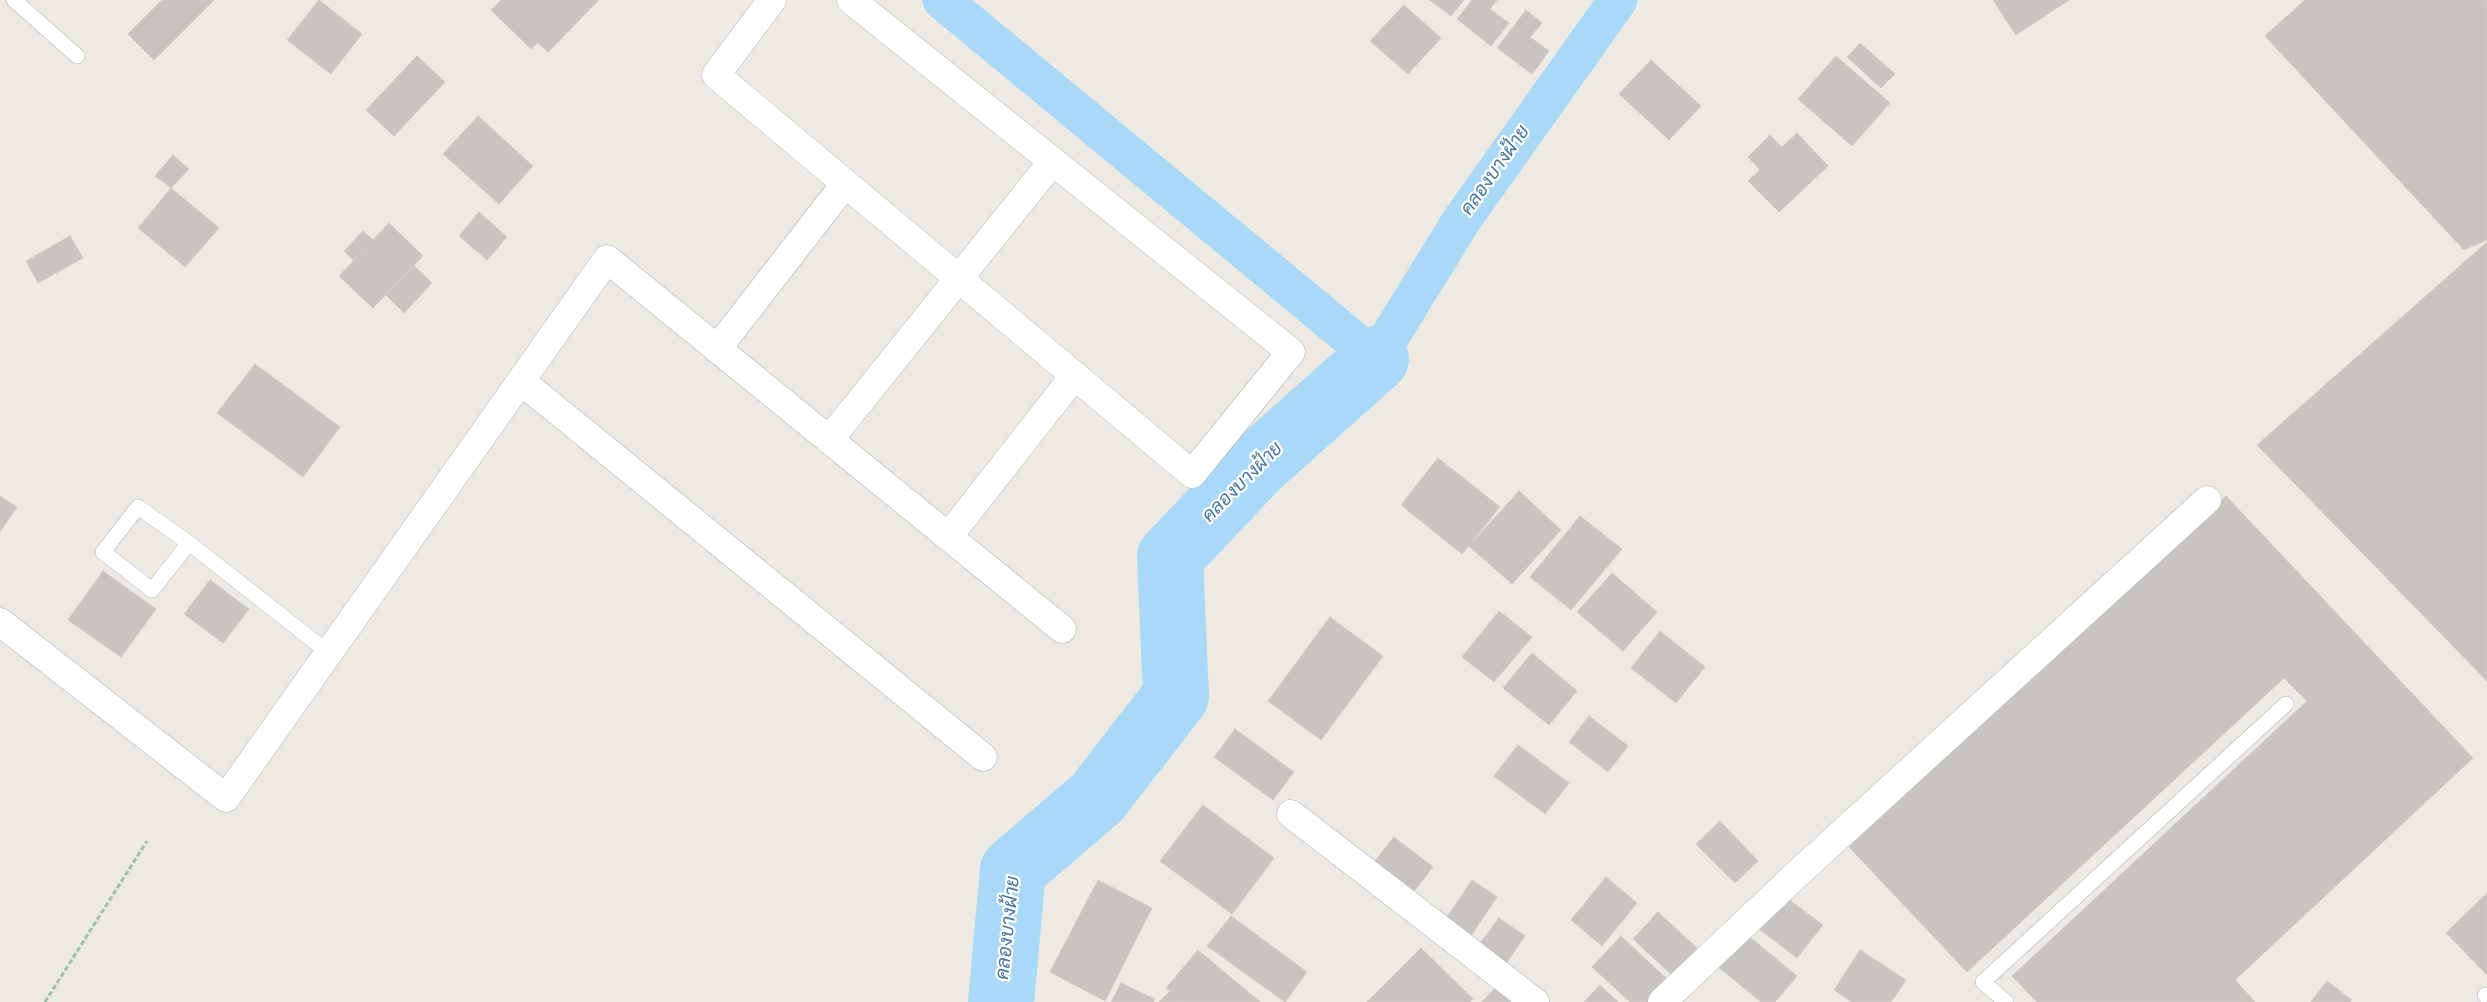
<!DOCTYPE html>
<meta charset="utf-8">
<style>
body{margin:0}
canvas{display:block;background:#edeae3}
</style>
<canvas width="2487" height="1002"></canvas>
<script>
const c = document.querySelector('canvas').getContext('2d');
c.lineJoin = 'round';
function shape(rows) {
  const path = new Path2D();
  for (const r of rows) {
    path.moveTo(r[0], r[1]);
    for (let i = 2; i < r.length; i += 2) path.lineTo(r[i], r[i + 1]);
  }
  return path;
}
function strokePath(path, color, width, dash) {
  c.strokeStyle = color;
  c.lineWidth = width;
  c.lineCap = dash ? 'butt' : 'round';
  c.setLineDash(dash || []);
  c.stroke(path);
}
function fillPath(path, color) {
  c.fillStyle = color;
  c.fill(path, 'evenodd');
}
function drawText(font, color, halo, rows, align = 'center') {
  c.font = font + ' "Nunito Sans",Sarabun,sans-serif';
  c.lineWidth = 4.5;
  c.setLineDash([]);
  c.textBaseline = 'middle';
  c.strokeStyle = halo;
  c.fillStyle = color;
  for (const [text, x, y, turn = 0] of rows) {
    c.save();
    c.translate(x, y);
    c.rotate((+turn || 0) * Math.PI / 180);
    c.textAlign = isNaN(turn) ? turn : align;
    if (halo) c.strokeText(text, 0, 0);
    c.fillText(text, 0, 0);
    c.restore();
  }
}
const canal = shape([
 [942,0,1376,359,1461,221,1618,0]
]);
const river = shape([
 [1001,1002,1013,870,1097,798,1176,696,1170,557,1255,467,1376,359]
]);
const building = shape([
 [162,0,214,0,154,60,128,34,162,0],
 [319,0,362,34,331,74,287,40,319,0],
 [501,0,599,0,548,52,538,43,531,49,491,10,501,0],
 [1430,0,1464,0,1451,16,1430,0],
 [1472,0,1497,0,1490,9,1509,23,1491,46,1457,19,1472,0],
 [1993,0,2069,0,2016,35,1993,0],
 [2305,0,2487,0,2487,240,2464,250,2265,36,2305,0],
 [1404,5,1441,38,1408,74,1370,41,1404,5],
 [1526,10,1542,23,1530,37,1549,51,1532,74,1497,48,1526,10],
 [1860,43,1895,74,1881,88,1847,57,1860,43],
 [417,56,445,82,394,136,366,110,417,56],
 [1836,56,1890,103,1852,146,1798,99,1836,56],
 [1651,60,1701,106,1669,140,1619,94,1651,60],
 [478,116,533,166,499,204,443,154,478,116],
 [1797,133,1828,166,1779,212,1748,181,1760,170,1748,157,1770,135,1782,147,1797,133],
 [173,155,189,169,171,188,155,176,173,155],
 [171,188,219,228,185,267,138,228,171,188],
 [479,212,507,237,487,260,459,236,479,212],
 [389,223,423,256,373,308,339,276,389,223],
 [363,231,373,240,353,260,344,251,363,231],
 [70,236,83,258,38,283,26,261,70,236],
 [2487,242,2487,681,2257,445,2487,242],
 [414,266,432,283,404,313,386,295,414,266],
 [255,364,340,427,303,477,217,413,255,364],
 [1438,458,1500,507,1462,554,1401,505,1438,458],
 [1519,491,1561,530,1512,584,1469,546,1519,491],
 [0,496,17,507,0,532,0,496],
 [2226,496,2473,758,2235,980,2255,1002,2037,1002,2012,976,2307,701,2284,678,1967,972,1849,847,2226,496],
 [1580,516,1622,549,1571,610,1530,577,1580,516],
 [103,571,156,609,121,657,68,620,103,571],
 [1612,573,1657,612,1623,651,1577,612,1612,573],
 [210,580,249,609,223,643,184,614,210,580],
 [1499,611,1532,637,1494,682,1462,657,1499,611],
 [1330,617,1383,656,1321,740,1268,701,1330,617],
 [1660,631,1705,667,1676,703,1631,668,1660,631],
 [1532,653,1577,691,1549,725,1503,688,1532,653],
 [1589,716,1628,746,1608,772,1569,742,1589,716],
 [1235,729,1294,772,1273,800,1214,757,1235,729],
 [1518,745,1569,783,1545,814,1494,776,1518,745],
 [1203,805,1274,858,1232,914,1160,861,1203,805],
 [1720,821,1758,861,1735,883,1696,844,1720,821],
 [1394,837,1433,867,1410,896,1371,866,1394,837],
 [1606,877,1637,903,1602,946,1571,920,1606,877],
 [1098,880,1152,908,1105,1001,1050,972,1098,880],
 [1472,880,1497,897,1468,940,1443,923,1472,880],
 [1780,893,1823,925,1797,958,1755,926,1780,893],
 [2487,893,2487,975,2446,933,2487,893],
 [1658,912,1697,948,1672,975,1633,939,1658,912],
 [1231,916,1307,972,1285,1002,1207,946,1231,916],
 [1499,918,1525,936,1505,965,1478,946,1499,918],
 [1745,933,1797,976,1775,1002,1761,1002,1717,966,1745,933],
 [1621,936,1669,981,1650,1002,1630,1002,1592,967,1621,936],
 [1421,948,1473,999,1470,1002,1367,1002,1421,948],
 [1198,950,1260,1002,1183,1002,1166,988,1198,950],
 [1860,950,1906,980,1891,1002,1852,1002,1834,990,1860,950],
 [2327,981,2352,1000,2350,1002,2311,1002,2327,981],
 [1121,983,1155,999,1153,1002,1111,1002,1121,983],
 [1600,985,1618,1002,1584,1002,1600,985],
 [1497,986,1513,1002,1482,1002,1497,986],
 [1170,991,1183,1002,1159,1002,1170,991]
]);
const path = shape([
 [45,1002,147,841]
]);
const lane = shape([
 [14,0,77,56],
 [189,543,152,590,103,552,138,507,189,543,329,653],
 [2485,995,2487,997],
 [2006,1002,1983,982,2286,704]
]);
const street = shape([
 [772,0,716,75,1192,474,1291,352,851,0],
 [717,349,845,184],
 [521,381,983,757],
 [829,440,1053,161],
 [948,537,1075,375],
 [0,622,226,798,607,259,1062,629],
 [1291,814,1535,1002],
 [1662,1002,1796,875,2207,500]
]);
const waterNames = [
 ["คลองบางฝ้าย",1496,171,-55],
 ["คลองบางฝ้าย",1243,483,-45],
 ["คลองบางฝ้าย",1009,928,-84]
];
strokePath(canal, '#a9d9f7', 39);
strokePath(river, '#a9d9f7', 66);
fillPath(building, '#c8c5c0');
strokePath(building, '#d1cbc2', 1);
strokePath(lane, '#b1b4b7', 16);
strokePath(street, '#b1b4b7', 29);
strokePath(path, '#9cc3a5', 3, [5, 2.5]);
strokePath(lane, '#fff', 15);
strokePath(street, '#fff', 28);
drawText('italic 19px', '#45759f', '#fff', waterNames);
</script>
